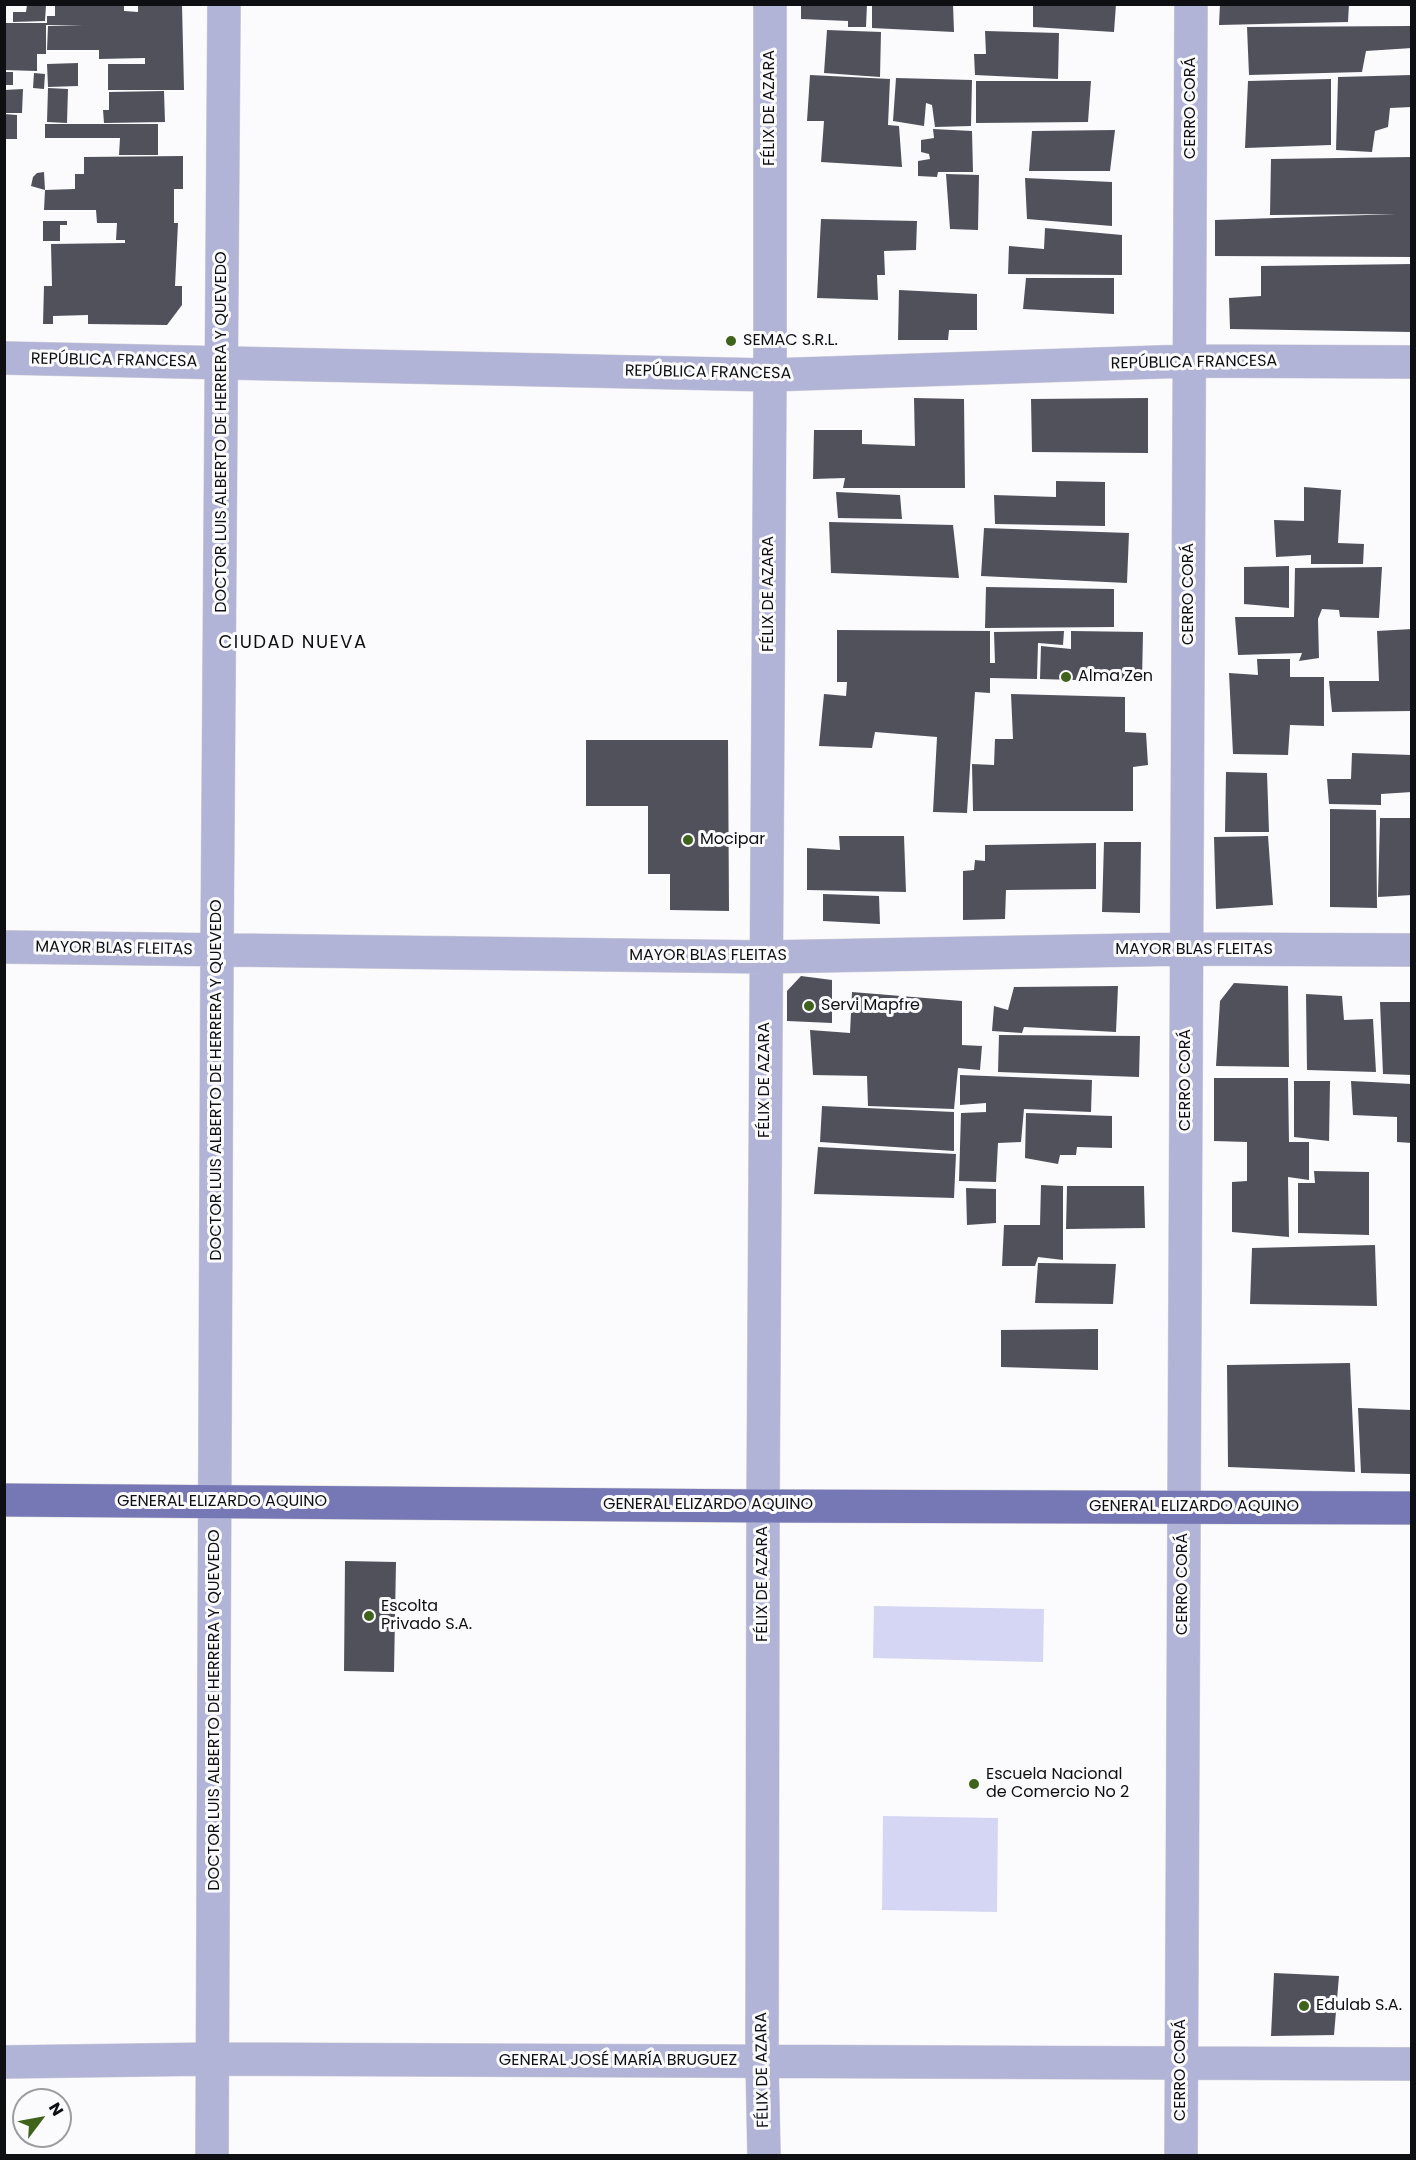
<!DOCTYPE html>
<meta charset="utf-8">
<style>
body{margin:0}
#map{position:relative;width:1416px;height:2160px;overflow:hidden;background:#fbfbfe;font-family:Poppins,sans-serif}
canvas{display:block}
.frame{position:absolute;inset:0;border:6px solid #0e0f13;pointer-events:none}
.north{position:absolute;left:12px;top:2088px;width:60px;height:60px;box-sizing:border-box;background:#fbfbfe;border:2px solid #9c9da0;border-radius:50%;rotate:58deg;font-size:16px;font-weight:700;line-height:24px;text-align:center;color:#0e0f13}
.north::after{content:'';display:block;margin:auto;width:21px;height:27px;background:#3f631b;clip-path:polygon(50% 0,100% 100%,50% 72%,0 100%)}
</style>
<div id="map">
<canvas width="1416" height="2160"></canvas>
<div class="frame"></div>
<div class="north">N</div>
</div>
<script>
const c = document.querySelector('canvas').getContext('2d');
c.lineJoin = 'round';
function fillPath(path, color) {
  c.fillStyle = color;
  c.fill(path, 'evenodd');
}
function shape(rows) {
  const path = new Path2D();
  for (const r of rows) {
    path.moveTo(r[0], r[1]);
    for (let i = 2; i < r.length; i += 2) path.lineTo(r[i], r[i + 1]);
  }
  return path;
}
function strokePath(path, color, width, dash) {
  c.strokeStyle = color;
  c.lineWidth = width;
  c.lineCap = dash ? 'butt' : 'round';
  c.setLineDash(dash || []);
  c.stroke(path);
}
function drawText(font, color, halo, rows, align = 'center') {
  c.font = font + ' Poppins,sans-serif';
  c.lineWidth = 6;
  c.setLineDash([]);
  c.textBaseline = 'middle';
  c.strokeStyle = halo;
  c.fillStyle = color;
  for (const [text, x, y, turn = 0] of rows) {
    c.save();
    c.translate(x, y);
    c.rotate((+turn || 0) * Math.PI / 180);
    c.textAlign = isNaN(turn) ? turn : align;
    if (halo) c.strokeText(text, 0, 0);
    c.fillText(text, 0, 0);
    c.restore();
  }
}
const green = shape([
 [874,1606,1044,1609,1043,1662,873,1658],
 [883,1816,998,1818,997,1912,882,1910]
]);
const building = shape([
 [55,4,124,4,124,11,138,12,138,4,182,4,184,90,108,90,108,64,145,64,145,58,99,59,99,50,47,50,48,26,83,25,46,25,46,54,37,54,37,71,4,70,4,23,47,23,47,16,55,16],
 [801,4,867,4,866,27,848,27,848,21,801,19],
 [872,4,953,4,954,32,872,28],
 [1033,4,1116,4,1114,32,1033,27],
 [1220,4,1349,4,1348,22,1219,25],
 [27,5,46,5,45,21,13,22,13,12,26,12],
 [1412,26,1412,48,1366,51,1362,72,1249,75,1247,27],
 [827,30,881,32,880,77,824,73],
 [985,31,1059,33,1058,79,975,75,974,54,986,54],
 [78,63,78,86,48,87,47,64],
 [4,72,13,72,13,85,4,85],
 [34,73,45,74,44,89,33,88],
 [810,75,890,79,888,125,899,126,902,167,821,162,824,121,807,121],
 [1412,75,1412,107,1390,108,1388,127,1375,131,1372,152,1336,150,1338,77],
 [896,78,972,80,971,126,935,127,932,105,926,103,924,126,893,121],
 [1331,79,1331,145,1245,148,1248,81],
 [976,81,1091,81,1088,122,976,123],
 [48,88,68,89,67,123,47,122],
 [23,89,22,113,4,113,4,90],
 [164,91,165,122,104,123,103,110,109,110,109,92],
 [4,114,17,115,17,139,4,139],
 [45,124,158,124,158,155,119,155,120,138,45,138],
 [933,129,972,131,973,172,938,172,937,177,918,176,918,161,930,159,929,154,921,152,921,140,934,138],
 [1115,130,1110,171,1029,171,1032,131],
 [183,156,183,189,174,189,174,223,178,223,175,286,182,286,182,305,167,325,88,324,88,315,53,316,53,324,43,324,44,286,52,286,51,244,125,243,125,240,116,240,117,223,97,223,96,210,44,210,45,190,75,189,75,174,84,174,84,157],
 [1412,157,1412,257,1215,256,1215,220,1397,214,1270,215,1271,159],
 [44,172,45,190,31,186,33,177,37,173],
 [946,174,979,175,978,230,950,229],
 [1025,178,1112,182,1112,226,1027,219],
 [821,219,917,221,916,250,884,251,885,275,877,275,878,300,817,298],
 [43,221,67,221,67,225,60,225,60,241,43,241],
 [1045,228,1122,235,1122,275,1008,274,1009,246,1044,249],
 [1412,264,1412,332,1230,329,1229,298,1261,296,1261,266],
 [1026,278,1114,278,1114,314,1023,309],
 [899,290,977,294,977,330,949,330,948,340,898,340],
 [914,398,964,399,965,488,843,488,845,478,813,479,814,430,862,430,862,444,915,446],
 [1148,398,1148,453,1032,452,1031,399],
 [1056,481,1105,482,1105,526,995,524,994,495,1056,497],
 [1304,487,1341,490,1338,543,1364,544,1363,564,1311,564,1311,555,1276,557,1274,520,1304,521],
 [836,492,900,495,902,519,838,518],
 [829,522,953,525,959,578,831,573],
 [984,528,1129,533,1127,583,981,576],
 [1289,566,1289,608,1244,604,1244,567],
 [1382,567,1379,618,1340,617,1339,610,1322,609,1318,619,1319,658,1299,661,1302,653,1238,655,1235,617,1294,617,1295,568],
 [986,587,1114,589,1114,627,985,628],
 [1412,629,1412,711,1332,712,1329,681,1379,681,1377,631],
 [837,630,990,631,990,663,995,663,994,632,1064,631,1063,645,1038,643,1037,679,990,678,990,693,975,692,967,813,933,812,937,737,875,732,872,748,819,746,824,694,846,696,847,682,837,682],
 [1071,631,1143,632,1142,682,1040,679,1041,646,1071,649],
 [1257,659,1290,659,1290,677,1324,677,1324,726,1290,725,1288,755,1233,754,1229,673,1258,675],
 [1011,694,1125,697,1125,732,1146,733,1148,765,1133,767,1133,811,973,811,972,764,994,765,995,739,1013,739],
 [586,740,728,740,729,911,670,910,670,874,648,874,648,806,586,806],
 [1352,753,1412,755,1412,792,1381,794,1381,805,1329,804,1327,779,1351,779],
 [1226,772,1267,773,1269,832,1225,832],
 [1330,809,1376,810,1377,908,1330,907],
 [1380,818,1412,818,1412,895,1378,897],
 [839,836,904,836,906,892,807,890,807,848,840,850],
 [1268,836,1273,905,1216,909,1214,837],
 [1104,842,1141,842,1140,913,1102,912],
 [1096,843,1096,889,1006,890,1005,919,963,920,963,871,974,870,975,860,985,861,985,845],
 [823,894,879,896,880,924,823,921],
 [801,976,832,980,832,1023,787,1021,787,991],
 [1234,983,1288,986,1289,1067,1216,1066,1220,1001],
 [1118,986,1116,1032,1024,1027,1022,1033,992,1031,994,1006,1008,1010,1014,987],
 [852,992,962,1001,962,1045,982,1046,980,1070,958,1068,954,1109,868,1106,867,1076,813,1075,810,1030,850,1033],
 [1306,994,1342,996,1344,1020,1373,1019,1376,1072,1307,1070],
 [1380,1002,1412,1002,1412,1075,1383,1074],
 [999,1035,1140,1036,1139,1077,998,1072],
 [960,1075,1092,1080,1091,1112,1024,1109,1021,1142,998,1143,996,1182,959,1181,961,1113,986,1112,986,1103,960,1105],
 [1214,1078,1288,1078,1289,1142,1309,1142,1309,1180,1288,1177,1289,1237,1232,1232,1232,1182,1247,1181,1247,1142,1214,1141],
 [1294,1081,1330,1081,1329,1141,1294,1137],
 [1351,1081,1412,1084,1412,1143,1397,1142,1397,1117,1353,1115],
 [822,1106,954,1112,954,1151,820,1142],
 [1026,1113,1112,1116,1112,1148,1077,1147,1076,1155,1060,1155,1058,1164,1025,1158],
 [818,1147,956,1154,954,1198,814,1194],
 [1314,1171,1369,1172,1369,1235,1298,1233,1298,1183,1315,1183],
 [1041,1185,1063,1186,1063,1260,1038,1257,1035,1266,1002,1266,1004,1225,1040,1225],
 [1067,1186,1144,1186,1145,1228,1066,1229],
 [966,1188,996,1189,996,1223,967,1225],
 [1375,1245,1377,1306,1250,1304,1252,1248],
 [1038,1263,1116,1264,1113,1304,1035,1303],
 [1098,1329,1098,1370,1001,1367,1001,1330],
 [1350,1363,1355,1472,1228,1467,1227,1365],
 [1358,1408,1412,1410,1412,1474,1361,1473],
 [345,1561,396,1562,394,1672,344,1671],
 [1274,1973,1339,1976,1334,2035,1271,2036]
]);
const minor = shape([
 [4,358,770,375,1189,361,1412,362],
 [4,947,766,957,1187,949,1412,950],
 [4,2062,213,2059,1412,2064],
 [212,2156,217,951,224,4],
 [764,2156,762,2061,763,1506,770,375,770,4],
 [1181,2156,1191,4]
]);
const major = shape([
 [4,1500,763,1506,1412,1508]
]);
const markers = [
 [731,341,6,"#3f631b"],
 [1066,677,6,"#3f631b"],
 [688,840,6,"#3f631b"],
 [809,1006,6,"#3f631b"],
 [369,1616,6,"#3f631b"],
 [974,1784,6,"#3f631b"],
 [1304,2006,6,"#3f631b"]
];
const streetNames = [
 ["FÉLIX DE AZARA",770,108,-90],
 ["CERRO CORÁ",1191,108,-90],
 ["REPÚBLICA FRANCESA",114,361,1],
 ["REPÚBLICA FRANCESA",1194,363,-1],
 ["REPÚBLICA FRANCESA",708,373,1],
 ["DOCTOR LUIS ALBERTO DE HERRERA Y QUEVEDO",222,432,-90],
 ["FÉLIX DE AZARA",769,594,-90],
 ["CERRO CORÁ",1189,594,-90],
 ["MAYOR BLAS FLEITAS",114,949,1],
 ["MAYOR BLAS FLEITAS",1194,950],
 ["MAYOR BLAS FLEITAS",708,956],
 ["DOCTOR LUIS ALBERTO DE HERRERA Y QUEVEDO",217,1080,-90],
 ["FÉLIX DE AZARA",765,1080,-90],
 ["CERRO CORÁ",1186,1080,-90],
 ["GENERAL ELIZARDO AQUINO",222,1502],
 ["GENERAL ELIZARDO AQUINO",708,1505],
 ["GENERAL ELIZARDO AQUINO",1194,1507],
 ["FÉLIX DE AZARA",763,1584,-90],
 ["CERRO CORÁ",1183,1584,-90],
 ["DOCTOR LUIS ALBERTO DE HERRERA Y QUEVEDO",215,1710,-90],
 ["GENERAL JOSÉ MARÍA BRUGUEZ",618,2061],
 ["FÉLIX DE AZARA",763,2070,-91],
 ["CERRO CORÁ",1181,2070,-90]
];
const poiNames = [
 ["SEMAC S.R.L.",743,341],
 ["Alma Zen",1078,677],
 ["Mocipar",700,840],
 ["Servi Mapfre",821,1006],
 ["Escolta",381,1607],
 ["Privado S.A.",381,1625],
 ["Escuela Nacional",986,1775],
 ["de Comercio No 2",986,1793],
 ["Edulab S.A.",1316,2006]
];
const neighbourhoodNames = [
 ["CIUDAD NUEVA",293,643]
];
fillPath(green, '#d4d6f4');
fillPath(building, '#51515c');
strokePath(minor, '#d5d5d8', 34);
strokePath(major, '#d5d5d8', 34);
strokePath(minor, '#b2b4d7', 33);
strokePath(major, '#7677b5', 33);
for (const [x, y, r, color] of markers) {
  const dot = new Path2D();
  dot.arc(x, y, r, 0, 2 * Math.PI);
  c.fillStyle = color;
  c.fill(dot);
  strokePath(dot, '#fbfbfe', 2);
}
drawText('16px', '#0e0f13', '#fbfbfe', streetNames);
drawText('16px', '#0e0f13', '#fbfbfe', poiNames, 'left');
c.letterSpacing = '1.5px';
drawText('18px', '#0e0f13', '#fbfbfe', neighbourhoodNames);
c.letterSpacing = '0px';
</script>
